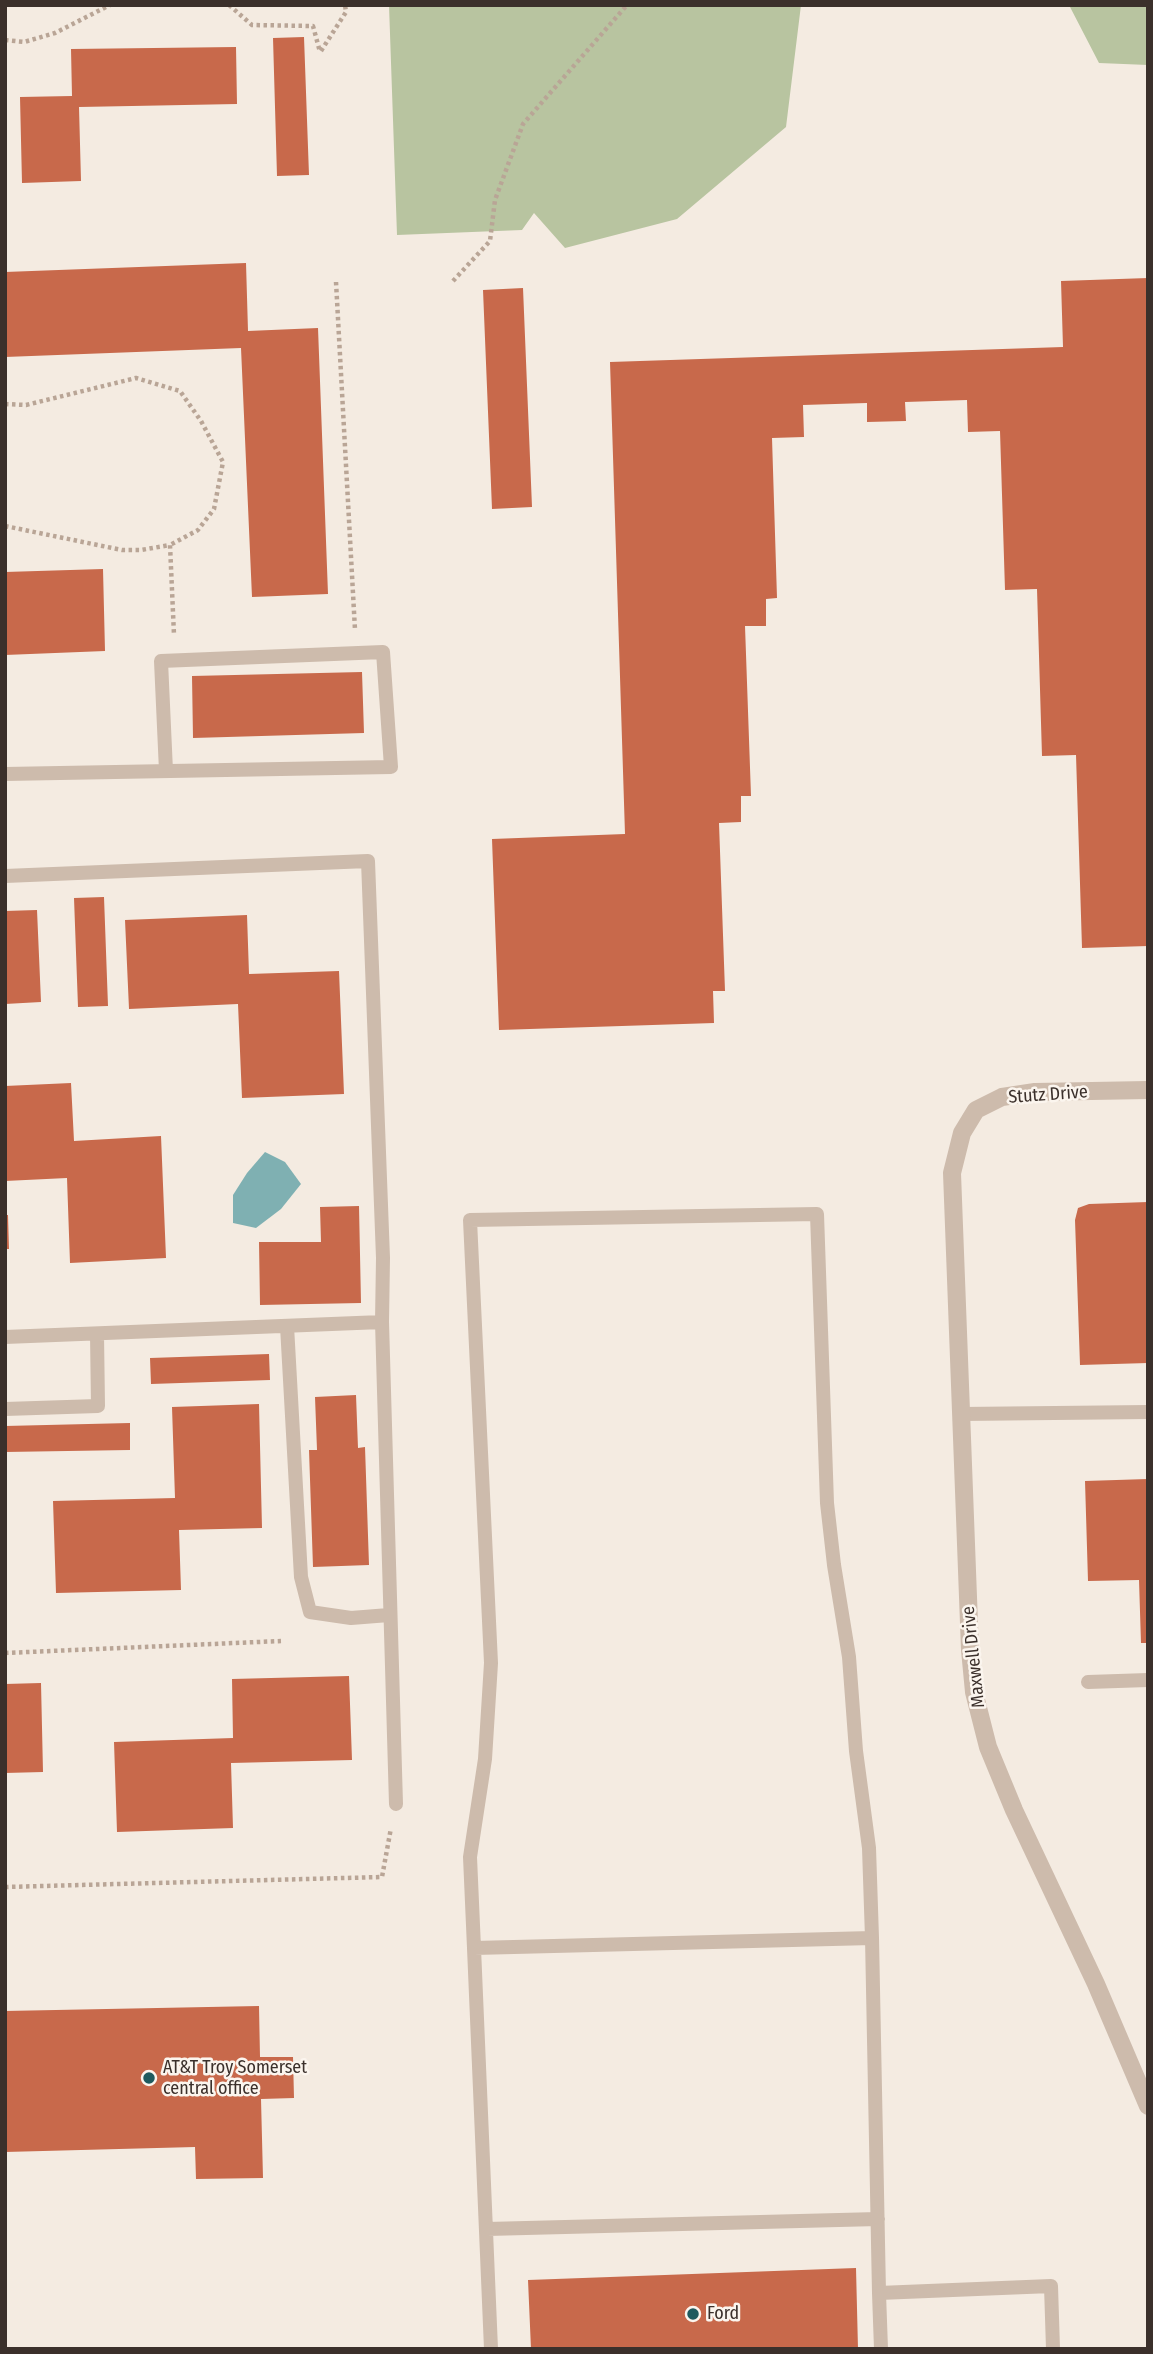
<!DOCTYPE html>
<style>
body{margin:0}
#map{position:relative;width:1153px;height:2354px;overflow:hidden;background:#f4ebe1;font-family:"Fira Sans Condensed",sans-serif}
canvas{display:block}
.frame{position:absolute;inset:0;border:7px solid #3b302b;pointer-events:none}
</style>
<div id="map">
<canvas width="1153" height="2354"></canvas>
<div class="frame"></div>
</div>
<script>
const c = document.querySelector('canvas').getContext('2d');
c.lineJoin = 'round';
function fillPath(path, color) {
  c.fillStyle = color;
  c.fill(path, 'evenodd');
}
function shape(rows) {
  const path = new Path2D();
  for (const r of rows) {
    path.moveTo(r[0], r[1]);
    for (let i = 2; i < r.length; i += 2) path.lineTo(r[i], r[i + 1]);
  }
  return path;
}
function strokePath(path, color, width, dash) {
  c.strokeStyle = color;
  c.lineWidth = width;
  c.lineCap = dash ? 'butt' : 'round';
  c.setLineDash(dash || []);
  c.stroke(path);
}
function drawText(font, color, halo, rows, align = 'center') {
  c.font = font + ' "Fira Sans Condensed",sans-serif';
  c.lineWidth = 5;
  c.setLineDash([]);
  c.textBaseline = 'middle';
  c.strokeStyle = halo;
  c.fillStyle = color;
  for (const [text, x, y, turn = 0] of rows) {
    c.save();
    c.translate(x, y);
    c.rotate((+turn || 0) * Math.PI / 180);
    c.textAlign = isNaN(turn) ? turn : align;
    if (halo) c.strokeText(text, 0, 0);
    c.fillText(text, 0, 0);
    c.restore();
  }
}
const green = shape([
 [389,5,801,5,786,127,677,219,565,248,534,213,522,230,397,235],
 [1069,5,1148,5,1148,65,1099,63]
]);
const water = shape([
 [265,1152,285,1162,301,1184,281,1209,256,1228,233,1223,233,1195,247,1173]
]);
const building = shape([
 [304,37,309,175,277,176,273,38],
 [236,47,237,104,79,107,81,181,22,183,20,97,72,96,71,49],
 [246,263,248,331,318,328,328,594,252,597,241,348,5,357,5,272],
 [1148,278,1148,946,1082,948,1076,755,1042,756,1037,589,1005,590,1000,431,968,432,967,400,905,402,906,421,867,422,867,403,803,405,804,437,772,438,777,598,766,599,766,626,745,626,751,796,741,796,741,822,719,823,725,991,713,991,714,1023,499,1030,492,839,625,834,610,362,1063,347,1061,281],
 [523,288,532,507,492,509,483,290],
 [103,569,105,651,5,655,5,572],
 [362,672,364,733,193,738,192,676],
 [104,897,108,1006,78,1007,74,898],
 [37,910,41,1002,5,1004,5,911],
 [247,915,249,974,339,971,344,1094,242,1098,238,1004,129,1009,125,920],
 [71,1083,74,1141,161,1136,166,1258,70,1263,67,1178,5,1181,5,1086],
 [1148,1202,1148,1363,1080,1365,1075,1220,1078,1208,1089,1204],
 [359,1206,361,1303,260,1305,259,1242,321,1242,320,1207],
 [5,1215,8,1215,9,1249,5,1249],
 [269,1354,270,1380,151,1384,150,1358],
 [356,1395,358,1448,365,1447,369,1565,313,1567,309,1450,317,1450,315,1397],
 [259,1404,262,1528,179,1530,181,1590,56,1593,53,1501,175,1498,172,1407],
 [130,1423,130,1450,5,1452,5,1426],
 [1148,1479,1148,1643,1141,1643,1139,1580,1088,1581,1085,1481],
 [349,1676,352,1760,231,1763,233,1828,117,1832,114,1742,233,1738,232,1679],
 [41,1683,43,1772,5,1773,5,1684],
 [259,2006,260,2057,293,2057,294,2098,261,2099,263,2178,196,2179,195,2147,5,2152,5,2011],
 [856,2268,858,2349,531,2349,528,2280]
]);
const path = shape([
 [229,5,252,25,313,26,320,52],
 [5,40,24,42,55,33,110,5],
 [321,51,346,12,345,5],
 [453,281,490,241,495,200,523,124,627,5],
 [336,282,355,630],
 [5,404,26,405,136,378,180,391,201,421,223,462,214,509,198,530,170,545],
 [5,526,122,550,141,550,170,545,174,635],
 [5,1653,281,1641],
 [5,1887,382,1877,391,1828]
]);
const service = shape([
 [5,774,391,767,383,652,161,661,166,771],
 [5,876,368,861,383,1258,382,1322],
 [287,1326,301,1577,310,1612,351,1618,389,1615],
 [5,1337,382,1322,396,1804],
 [5,1409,98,1406,97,1334],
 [961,1414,1148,1412],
 [1088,1682,1148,1680],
 [474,1948,470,1857,485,1759,491,1663,470,1220,817,1214,827,1503,834,1565,849,1657,856,1751,869,1848,872,1938],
 [487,2229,878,2219],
 [491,2349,474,1948,872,1938,879,2293],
 [881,2349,879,2293,1051,2286,1053,2349]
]);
const minor = shape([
 [1148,1090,1035,1092,1002,1097,976,1110,962,1133,952,1173,970,1650,974,1692,988,1747,1014,1810,1096,1984,1148,2106]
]);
const markers = [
 [149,2078,7,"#1f5a5e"],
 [693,2314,7,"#1f5a5e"]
];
const streetNames = [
 ["Stutz Drive",1048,1095,-4],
 ["Maxwell Drive",974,1657,-96]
];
const poiNames = [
 ["AT&T Troy Somerset",163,2068],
 ["central office",163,2089],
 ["Ford",707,2314]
];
fillPath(green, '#b8c4a0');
fillPath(water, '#7fb0b2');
fillPath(building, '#c8694b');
strokePath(path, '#b9a596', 4.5, [3.5, 3.5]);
strokePath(service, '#cdbbac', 14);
strokePath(minor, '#cdbbac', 18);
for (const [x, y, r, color] of markers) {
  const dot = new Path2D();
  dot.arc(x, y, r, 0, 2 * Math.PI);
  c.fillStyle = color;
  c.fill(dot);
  strokePath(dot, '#fbf5ee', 2.5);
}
drawText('18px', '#3b302b', '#fbf5ee', streetNames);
drawText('18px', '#3b302b', '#fbf5ee', poiNames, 'left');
</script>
